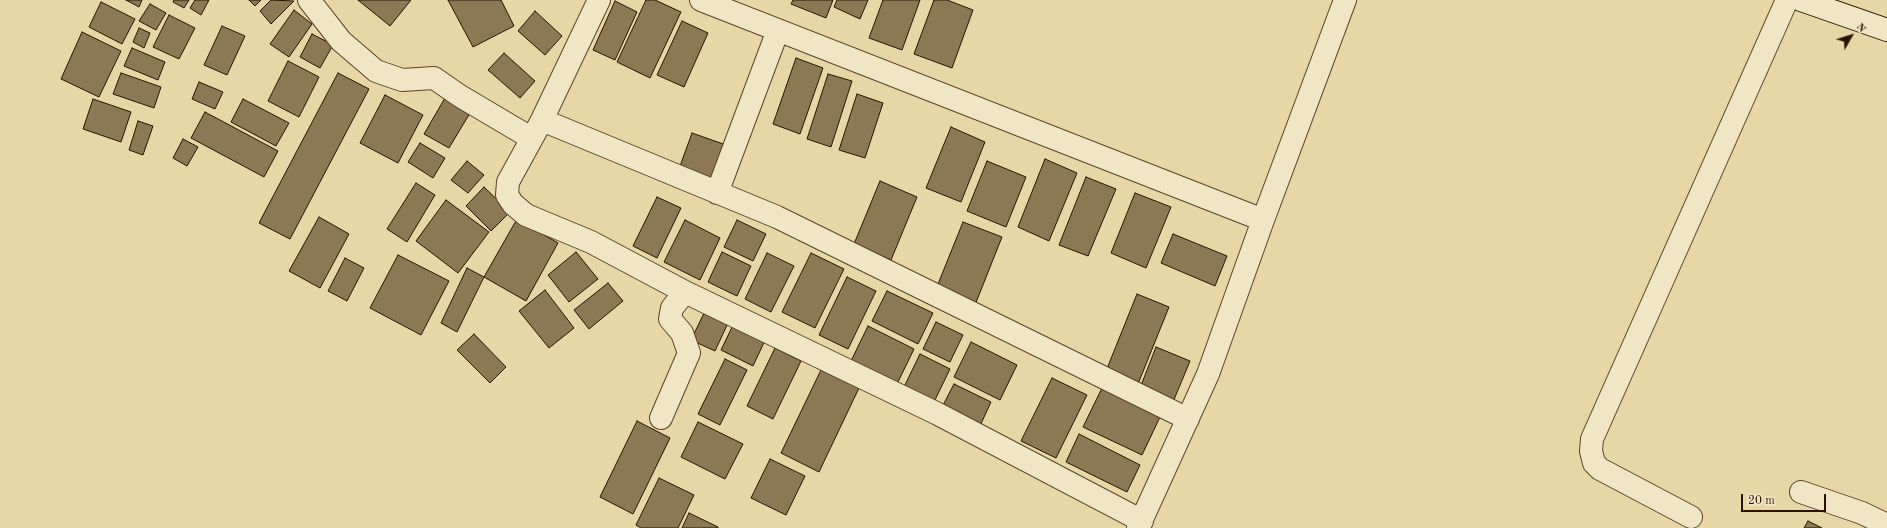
<!DOCTYPE html>
<style>
body{margin:0}
#map{position:relative;width:1887px;height:528px;overflow:hidden;background:#e8d7a6;font-family:"Old Standard TT",serif}
canvas{display:block}
.north{position:absolute;left:1831px;top:16px;width:40px;height:40px;-webkit-text-stroke:3px #f0e5c5;paint-order:stroke;rotate:51deg;font-size:11px;font-weight:700;line-height:16px;text-align:center;color:#2b1200}
.north::after{content:'';display:block;margin:auto;width:14px;height:18px;background:#2b1200;clip-path:polygon(50% 0,100% 100%,50% 72%,0 100%)}
.scale{position:absolute;left:1741px;top:494px;width:85px;height:18px;box-sizing:border-box;border:2px solid #2b1200;border-top:0;padding-left:5px;font-size:12px;line-height:14px;white-space:nowrap;color:#2b1200;-webkit-text-stroke:3px #f0e5c5;paint-order:stroke}
</style>
<div id="map">
<canvas width="1887" height="528"></canvas>
<div class="north">N</div>
<div class="scale">20 m</div>
</div>
<script>
const c = document.querySelector('canvas').getContext('2d');
c.lineJoin = 'round';
function fillPath(path, color) {
  c.fillStyle = color;
  c.fill(path, 'evenodd');
}
function shape(rows) {
  const path = new Path2D();
  for (const r of rows) {
    path.moveTo(r[0], r[1]);
    for (let i = 2; i < r.length; i += 2) path.lineTo(r[i], r[i + 1]);
  }
  return path;
}
function strokePath(path, color, width, dash) {
  c.strokeStyle = color;
  c.lineWidth = width;
  c.lineCap = dash ? 'butt' : 'round';
  c.setLineDash(dash || []);
  c.stroke(path);
}
const building = shape([
 [126,0,142,0,139,7,126,0],
 [174,0,189,0,184,8,173,2,174,0],
 [195,0,209,0,201,15,190,8,195,0],
 [249,0,261,0,255,6,249,0],
 [271,0,294,1,271,24,260,11,271,0],
 [358,0,411,0,390,26,358,0],
 [448,0,501,0,514,26,473,47,448,0],
 [646,0,655,0,681,12,650,78,617,62,646,0],
 [793,0,833,0,826,18,791,4,793,0],
 [837,0,868,0,860,19,834,7,837,0],
 [883,0,920,0,902,50,869,38,883,0],
 [934,0,947,0,973,10,952,68,914,54,934,0],
 [615,1,637,12,615,60,593,50,615,1],
 [101,2,135,19,122,44,89,27,101,2],
 [150,4,166,13,156,30,139,21,150,4],
 [294,10,312,24,289,57,270,44,294,10],
 [535,11,562,36,545,55,518,31,535,11],
 [169,15,195,28,179,59,153,47,169,15],
 [682,21,708,33,684,87,657,75,682,21],
 [222,26,245,36,227,75,204,65,222,26],
 [139,28,150,33,144,48,133,42,139,28],
 [82,32,121,51,99,97,61,79,82,32],
 [312,34,333,45,320,68,300,57,312,34],
 [132,48,165,62,158,80,124,66,132,48],
 [504,53,535,81,520,98,488,70,504,53],
 [796,58,823,68,800,134,773,124,796,58],
 [288,61,319,77,299,117,268,101,288,61],
 [121,73,161,87,154,108,113,94,121,73],
 [338,73,369,89,290,239,259,223,338,73],
 [828,74,852,81,831,147,807,139,828,74],
 [199,82,223,92,215,109,192,99,199,82],
 [857,94,883,103,865,158,839,150,857,94],
 [385,95,423,115,398,163,360,143,385,95],
 [445,98,470,113,449,148,424,134,445,98],
 [93,99,131,112,121,142,83,129,93,99],
 [243,99,289,123,276,146,231,122,243,99],
 [205,112,278,151,264,177,191,138,205,112],
 [138,121,153,126,143,155,129,150,138,121],
 [951,127,985,142,961,202,926,188,951,127],
 [692,133,726,145,712,182,679,169,692,133],
 [183,139,198,147,187,166,173,158,183,139],
 [420,143,445,158,433,178,408,162,420,143],
 [1045,159,1077,173,1049,241,1018,227,1045,159],
 [467,161,484,175,468,193,451,180,467,161],
 [987,161,1026,177,1006,227,967,211,987,161],
 [1086,177,1116,189,1088,256,1059,245,1086,177],
 [880,181,917,197,891,260,854,244,880,181],
 [416,183,435,195,407,242,387,229,416,183],
 [484,187,510,212,491,231,466,206,484,187],
 [1135,193,1171,207,1146,268,1111,253,1135,193],
 [657,197,681,208,657,258,633,246,657,197],
 [446,200,489,232,458,273,416,241,446,200],
 [319,217,349,234,320,288,289,271,319,217],
 [517,219,558,243,526,301,484,277,517,219],
 [685,220,720,238,700,280,664,262,685,220],
 [737,220,766,234,753,261,724,247,737,220],
 [963,222,1002,237,975,305,936,289,963,222],
 [1173,234,1227,256,1215,286,1161,263,1173,234],
 [576,252,598,279,569,302,548,275,576,252],
 [722,252,751,266,737,296,708,282,722,252],
 [767,253,794,266,771,312,745,299,767,253],
 [811,253,844,269,815,328,782,312,811,253],
 [398,255,449,281,421,335,370,308,398,255],
 [345,258,364,268,347,301,328,291,345,258],
 [467,268,484,277,457,332,441,323,467,268],
 [847,277,876,291,848,349,819,335,847,277],
 [608,283,623,301,589,329,574,310,608,283],
 [545,290,574,328,549,348,519,311,545,290],
 [887,291,933,313,918,344,872,321,887,291],
 [1137,294,1169,307,1138,384,1106,371,1137,294],
 [705,311,728,323,715,351,691,340,705,311],
 [735,321,767,336,753,366,721,350,735,321],
 [936,322,963,335,950,362,923,349,936,322],
 [868,326,914,349,897,384,851,361,868,326],
 [474,334,506,367,490,383,457,350,474,334],
 [971,342,1017,365,1000,400,954,377,971,342],
 [1156,347,1190,361,1173,402,1140,388,1156,347],
 [775,348,801,361,773,419,747,406,775,348],
 [920,354,950,369,934,402,904,387,920,354],
 [725,359,747,370,720,425,698,414,725,359],
 [821,370,859,388,819,472,781,453,821,370],
 [1052,378,1087,395,1056,458,1021,441,1052,378],
 [954,384,991,402,979,428,941,409,954,384],
 [1102,388,1160,417,1142,455,1083,427,1102,388],
 [637,421,670,438,633,514,600,497,637,421],
 [698,422,743,444,725,479,681,457,698,422],
 [1079,434,1140,465,1127,492,1066,462,1079,434],
 [770,459,805,476,786,515,751,498,770,459],
 [659,478,694,495,678,528,641,528,636,525,659,478],
 [689,513,718,527,718,528,682,528,689,513],
 [1808,521,1822,528,1804,528,1808,521]
]);
const minor = shape([
 [309,0,341,41,376,71,402,80,434,78,460,96,531,138],
 [599,0,542,120,777,217,1188,419],
 [701,0,1263,220],
 [542,120,508,182,507,195,513,204,526,215,591,242,685,292,938,414,1142,521],
 [717,193,778,30],
 [661,418,689,353,682,333,670,319,672,308,685,292],
 [1801,492,1862,513,1887,525],
 [1691,517,1600,469,1594,463,1591,451,1592,439,1787,0],
 [1138,528,1208,374,1263,220,1345,0]
]);
const secondary = shape([
 [1801,0,1887,30]
]);
fillPath(building, '#8d7856');
strokePath(building, '#2b1200', 1);
strokePath(minor, '#5a432a', 24);
strokePath(secondary, '#2b1200', 24);
strokePath(minor, '#f0e5c5', 22);
strokePath(secondary, '#f0e5c5', 22);
</script>
